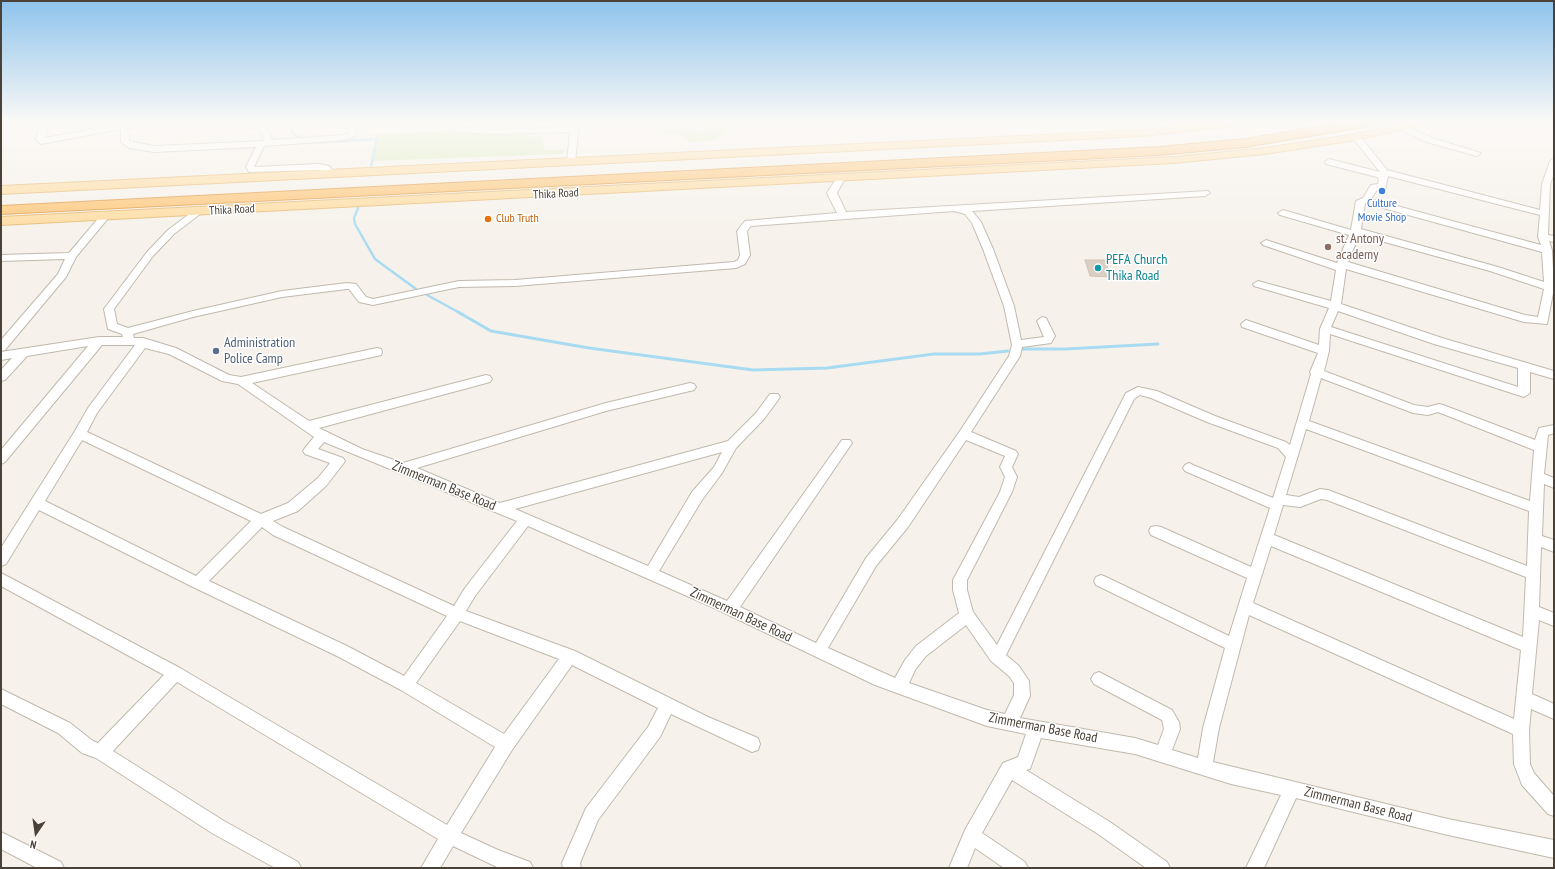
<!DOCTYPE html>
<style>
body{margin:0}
#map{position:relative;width:1555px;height:869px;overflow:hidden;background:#f6f2eb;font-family:"PT Sans Narrow",sans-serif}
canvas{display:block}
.frame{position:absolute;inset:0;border:2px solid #4a4239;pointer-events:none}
.north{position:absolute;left:16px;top:813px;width:40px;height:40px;-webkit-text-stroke:3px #fff;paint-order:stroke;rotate:193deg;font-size:11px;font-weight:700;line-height:16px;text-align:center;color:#4a4239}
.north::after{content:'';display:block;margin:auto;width:14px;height:18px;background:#4a4239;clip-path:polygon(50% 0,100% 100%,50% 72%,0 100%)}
</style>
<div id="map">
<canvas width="1555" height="869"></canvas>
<div class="frame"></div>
<div class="north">N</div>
</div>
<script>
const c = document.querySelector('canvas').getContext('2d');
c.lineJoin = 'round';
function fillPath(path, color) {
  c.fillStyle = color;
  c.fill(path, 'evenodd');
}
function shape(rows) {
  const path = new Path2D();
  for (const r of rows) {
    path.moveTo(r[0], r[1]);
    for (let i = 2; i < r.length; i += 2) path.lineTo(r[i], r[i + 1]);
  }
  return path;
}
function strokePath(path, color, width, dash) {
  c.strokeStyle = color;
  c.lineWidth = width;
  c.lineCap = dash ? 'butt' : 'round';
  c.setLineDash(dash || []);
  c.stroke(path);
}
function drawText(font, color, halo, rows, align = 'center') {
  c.font = font + ' "PT Sans Narrow",sans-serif';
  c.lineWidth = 3;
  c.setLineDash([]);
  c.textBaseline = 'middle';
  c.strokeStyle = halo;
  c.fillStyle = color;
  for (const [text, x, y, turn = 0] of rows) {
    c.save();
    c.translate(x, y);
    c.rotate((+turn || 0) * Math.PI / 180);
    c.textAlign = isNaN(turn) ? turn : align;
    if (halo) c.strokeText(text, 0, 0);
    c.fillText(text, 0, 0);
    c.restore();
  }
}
const green = shape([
 [667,123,684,125,689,129,708,131,696,123,731,123,727,132,714,140,691,143,676,133,661,133,668,129],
 [473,130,492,134,530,133,529,137,543,136,544,150,564,150,563,154,372,161,370,156,376,143,375,134]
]);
const streamFar1 = shape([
 [281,123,289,126,294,134,300,138],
 [306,143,377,139,371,167],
 [358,208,354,218,355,224,375,259,416,289],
 [427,295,460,313]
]);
const stream = shape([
 [458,312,491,331,589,348,753,370,827,368,934,354,980,354,1008,351],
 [1023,349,1065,349,1158,344]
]);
const building = shape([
 [1085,260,1105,260,1111,277,1090,276,1085,260]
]);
const minor = shape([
 [40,123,48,123,45,138,122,123,149,123,129,129,129,141,154,146,264,141,262,133,247,123,262,124,270,132,272,140,343,135,348,133,351,123,359,123,355,136,345,140,264,146,254,167,319,164,329,166,334,172,330,175,319,170,249,172,246,167,256,147,154,152,129,148,121,142,121,129,41,144,36,140,40,123],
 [452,123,460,123,460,128,477,128,477,123,485,123,486,129,492,130,571,127,571,123,579,123,575,162,571,165,567,162,570,132,492,134,458,132,451,128,452,123],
 [1399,125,1405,125,1432,138,1481,153,1477,156,1426,142,1399,129,1399,125],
 [1356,134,1359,135,1387,170,1540,210,1542,184,1550,161,1554,158,1554,174,1550,184,1548,235,1554,236,1554,242,1549,241,1552,250,1554,288,1547,324,1524,322,1346,269,1341,304,1442,338,1554,371,1554,379,1530,372,1530,393,1524,397,1330,334,1329,351,1324,371,1414,405,1428,407,1439,404,1443,405,1535,440,1539,428,1554,425,1554,433,1548,435,1544,474,1554,478,1554,488,1544,484,1542,536,1554,540,1554,552,1541,547,1539,607,1554,613,1554,626,1539,620,1532,694,1554,704,1554,719,1531,709,1529,730,1530,764,1534,773,1554,796,1554,816,1548,814,1522,785,1514,764,1513,734,1249,615,1219,728,1213,762,1448,819,1554,840,1554,858,1448,835,1296,798,1264,868,1246,868,1281,795,1231,784,1135,754,1041,738,1030,769,1026,770,1110,822,1167,862,1170,868,1146,868,1098,834,1012,780,982,833,1025,862,1028,868,1004,868,975,848,967,868,949,868,965,830,1003,763,1018,757,1026,734,987,726,875,685,712,607,528,526,475,596,466,611,575,651,708,717,758,738,760,744,758,750,752,752,671,714,660,737,598,820,580,863,581,868,563,868,562,863,586,808,648,727,658,708,572,665,512,750,461,833,498,850,530,862,533,868,499,868,453,846,440,868,421,868,438,839,177,682,113,751,224,821,298,862,301,868,275,868,212,833,96,758,82,753,58,733,1,704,1,689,70,723,93,741,98,743,164,675,1,586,1,573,180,668,447,825,495,747,401,690,337,656,193,587,39,510,6,564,1,566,1,548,75,431,88,408,135,345,102,345,5,462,1,464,1,450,88,346,27,356,5,380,1,381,1,370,12,358,1,360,1,352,99,337,123,337,122,334,108,329,104,309,147,252,168,230,196,209,199,208,204,211,174,234,153,256,114,309,117,324,128,328,193,311,282,291,347,283,356,284,366,297,373,299,459,281,515,280,734,262,738,260,740,255,737,231,745,221,837,213,827,193,838,176,841,175,845,178,837,193,846,212,1208,191,1210,193,1205,196,972,211,981,222,993,249,1014,306,1021,340,1044,337,1037,321,1042,317,1046,318,1055,336,1051,343,1022,347,1020,356,971,432,1016,451,1018,454,1012,467,1017,477,1012,492,967,580,967,590,973,612,997,645,1126,393,1138,387,1157,391,1215,416,1286,442,1290,445,1311,374,1310,372,1318,353,1242,327,1241,324,1246,320,1319,345,1320,329,1329,308,1254,286,1253,284,1258,281,1331,301,1336,270,1263,245,1261,243,1266,240,1269,241,1337,263,1349,235,1280,215,1278,213,1283,210,1351,230,1356,201,1363,198,1371,185,1378,184,1379,179,1377,177,1326,164,1325,162,1329,159,1380,172,1352,137,1356,134],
 [1388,176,1540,215,1538,237,1541,245,1371,199,1377,190,1385,189,1388,176],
 [1365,203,1542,252,1544,282,1498,267,1361,229,1365,203],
 [954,211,965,214,972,223,983,249,1004,306,1012,345,1009,356,960,431,898,519,866,558,816,643,740,607,850,446,852,443,850,440,842,440,727,601,659,571,702,500,722,473,736,448,764,419,778,400,780,397,778,394,770,394,756,413,728,441,500,503,417,468,606,411,694,390,696,387,694,384,690,383,606,403,403,463,362,449,319,428,490,382,492,379,490,376,486,375,309,421,252,383,377,356,381,355,382,352,381,349,377,348,241,377,229,375,176,348,143,338,134,338,133,334,193,317,282,297,347,289,349,289,359,302,373,305,459,287,515,286,736,268,745,264,750,255,747,231,751,226,954,211],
 [1359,235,1490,271,1544,289,1538,317,1525,315,1348,262,1359,235],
 [1338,311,1434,344,1518,368,1518,387,1331,327,1338,311],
 [145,348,169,354,222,381,238,384,314,437,305,448,303,451,305,454,330,463,318,478,288,503,261,514,87,432,97,413,145,348],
 [1321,378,1413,413,1428,415,1438,412,1534,450,1530,501,1309,421,1321,378],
 [1140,395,1151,398,1207,422,1278,448,1286,457,1273,498,1193,465,1189,463,1185,465,1183,468,1185,471,1270,508,1251,567,1161,527,1156,526,1151,527,1149,531,1151,535,1247,578,1229,636,1106,577,1101,575,1096,577,1094,581,1096,585,1225,648,1203,728,1198,758,1172,750,1180,729,1179,722,1172,710,1099,672,1094,674,1091,679,1094,684,1162,720,1164,729,1158,745,1135,738,1020,718,1030,696,1029,681,1019,666,1006,655,1134,399,1140,395],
 [1306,429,1529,511,1527,566,1328,490,1320,489,1299,497,1286,495,1306,429],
 [82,440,251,521,196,576,45,501,82,440],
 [966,440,1005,456,1000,467,1005,477,1000,492,953,580,953,590,959,613,916,646,905,660,895,678,828,648,876,566,908,527,966,440],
 [324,442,517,521,465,588,454,606,283,527,273,521,298,511,326,486,343,464,345,461,343,458,318,449,324,442],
 [722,452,714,467,692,492,648,566,515,509,722,452],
 [1321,499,1327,500,1526,577,1523,637,1274,535,1283,505,1300,507,1321,499],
 [262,527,273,535,447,616,404,676,347,646,209,581,262,527],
 [1271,546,1521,650,1514,719,1253,603,1271,546],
 [460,621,559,659,504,734,416,683,460,621],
 [966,625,991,661,1009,676,1014,683,1014,695,1005,714,987,710,909,683,915,670,926,656,966,625],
 [105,213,110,216,76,257,66,277,5,350,1,351,1,340,58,274,65,259,1,261,1,255,69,253,102,214,105,213],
 [1,832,61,862,64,868,37,868,1,849,1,832]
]);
const major = shape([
 [1201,123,1240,123,1235,126,1143,136,1,194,1,186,1143,130,1201,123],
 [1402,123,1424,123,1419,126,1356,140,1265,154,1174,163,1,225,1,217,1174,157,1265,148,1356,134,1402,123]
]);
const highway = shape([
 [1340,123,1370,123,1364,127,1245,147,1159,155,1,214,1,206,1159,147,1245,139,1340,123]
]);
const markers = [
 [1382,191,4,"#3f7fe0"],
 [488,219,4,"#e8710a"],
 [1328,247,4,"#8d6e63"],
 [1098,268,4,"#0f9aa8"],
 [216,351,4,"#5c6f8a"]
];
const farStreetnames = [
 ["Thika Road",556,194,-3],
 ["Thika Road",232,210,-3]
];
const farShopnames = [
 ["Culture",1382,204],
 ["Movie Shop",1382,218]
];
const farFoodnames = [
 ["Club Truth",496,219]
];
const educationNames = [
 ["st. Antony",1336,239],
 ["academy",1336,255]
];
const cultureNames = [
 ["PEFA Church",1106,260],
 ["Thika Road",1106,276]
];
const serviceNames = [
 ["Administration",224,343],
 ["Police Camp",224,359]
];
const streetNames = [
 ["Zimmerman Base Road",444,486,22],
 ["Zimmerman Base Road",741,615,25],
 ["Zimmerman Base Road",1043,728,11],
 ["Zimmerman Base Road",1358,805,14]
];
fillPath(green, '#d6e9b4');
strokePath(streamFar1, '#a8daf1', 2.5);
strokePath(stream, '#a8daf1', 3);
fillPath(building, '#dacfc3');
strokePath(building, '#d2c4b3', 1);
strokePath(minor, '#c1b9ad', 2);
strokePath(major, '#e5b56a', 2);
strokePath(highway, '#df953c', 2);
fillPath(minor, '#fff');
fillPath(major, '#feda9b');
fillPath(highway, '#fec26e');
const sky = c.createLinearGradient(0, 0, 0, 245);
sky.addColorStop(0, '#8ec3ec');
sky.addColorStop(0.5, '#fbf9f6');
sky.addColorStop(1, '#fbf9f600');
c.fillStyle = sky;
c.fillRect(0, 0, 1555, 245);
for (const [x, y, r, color] of markers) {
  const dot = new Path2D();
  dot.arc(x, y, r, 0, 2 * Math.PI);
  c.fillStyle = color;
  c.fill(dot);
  strokePath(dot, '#fff', 1.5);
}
drawText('12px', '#4a4239', '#fff', farStreetnames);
drawText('12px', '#366cbe', '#fff', farShopnames);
drawText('12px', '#c56008', '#fff', farFoodnames, 'left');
drawText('14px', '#785e54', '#fff', educationNames, 'left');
drawText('14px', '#0d838f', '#fff', cultureNames, 'left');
drawText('14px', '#4e5e75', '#fff', serviceNames, 'left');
drawText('14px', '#4a4239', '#fff', streetNames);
</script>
